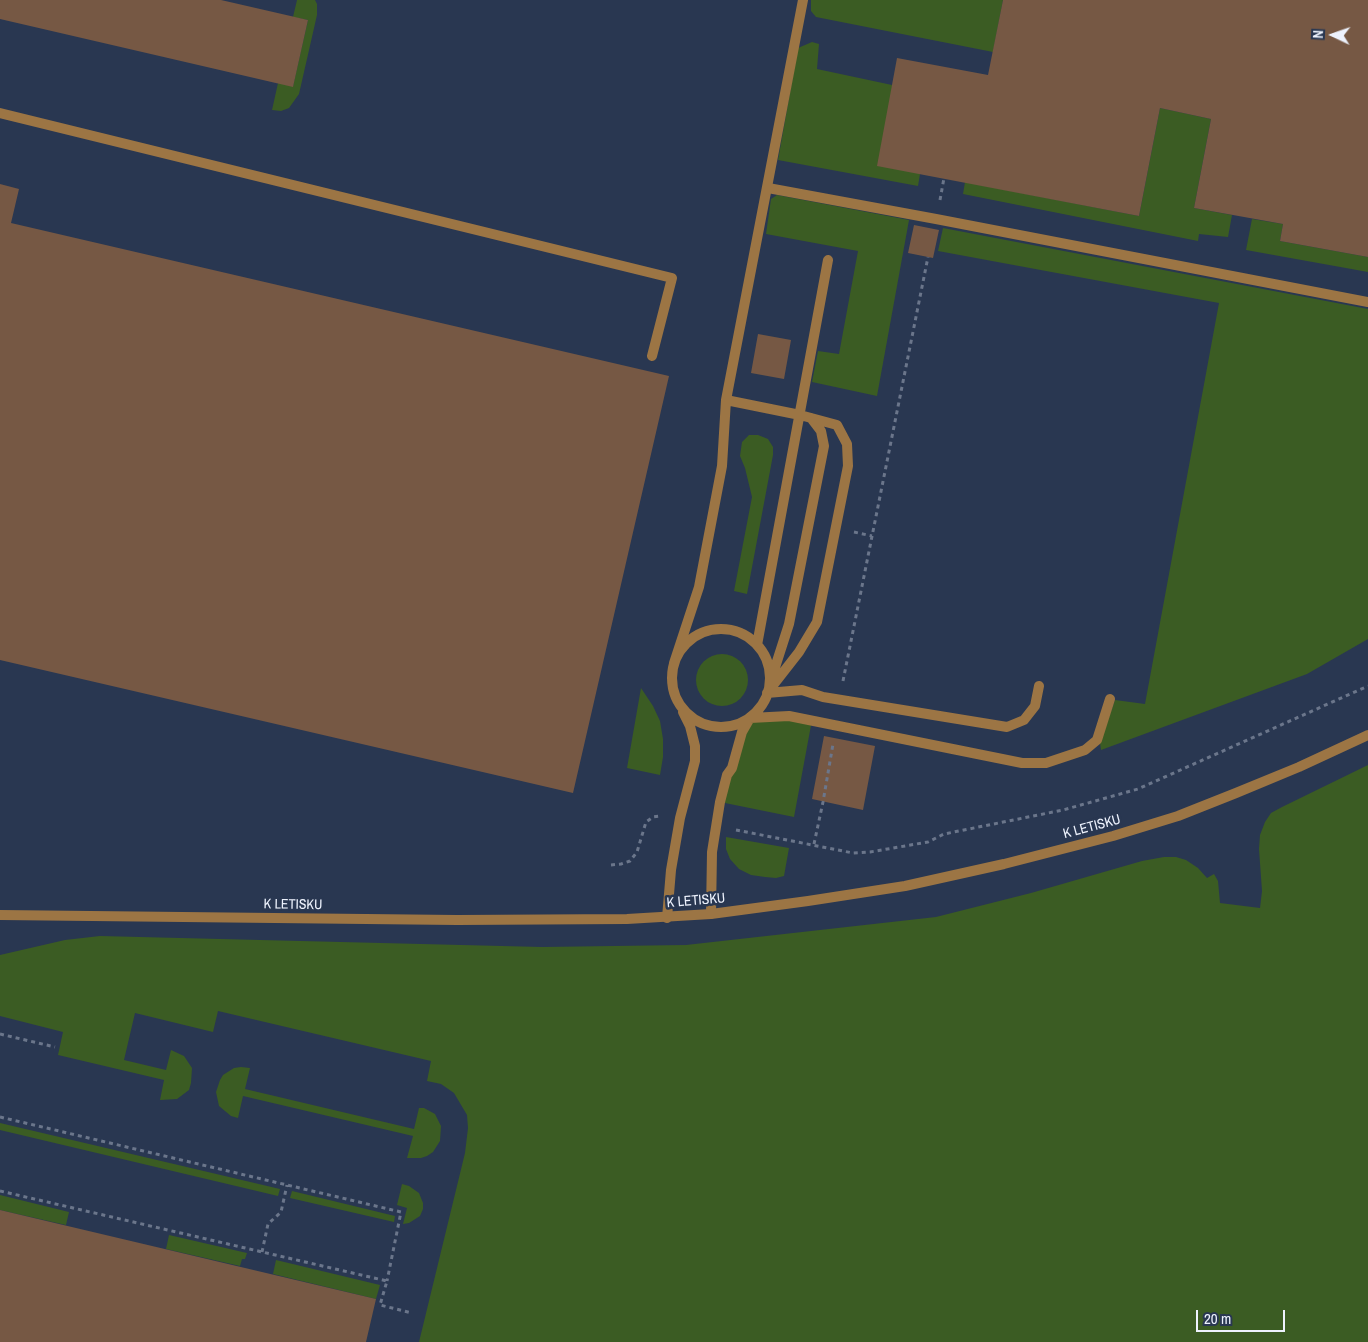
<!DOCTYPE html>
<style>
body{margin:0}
#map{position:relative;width:1368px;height:1342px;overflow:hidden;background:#293751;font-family:"Archivo Narrow",sans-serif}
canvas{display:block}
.north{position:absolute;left:1308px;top:10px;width:50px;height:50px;-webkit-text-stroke:4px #293751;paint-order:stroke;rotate:273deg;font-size:14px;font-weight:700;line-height:20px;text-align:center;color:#edf2fd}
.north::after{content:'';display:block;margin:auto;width:18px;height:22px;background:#edf2fd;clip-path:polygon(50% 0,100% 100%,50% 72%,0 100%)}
.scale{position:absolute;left:1196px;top:1310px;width:89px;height:22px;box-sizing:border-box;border:2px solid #edf2fd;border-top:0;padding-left:6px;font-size:15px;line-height:18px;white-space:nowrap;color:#edf2fd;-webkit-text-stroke:4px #293751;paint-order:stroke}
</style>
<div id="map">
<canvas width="1368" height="1342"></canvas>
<div class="north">N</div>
<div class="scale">20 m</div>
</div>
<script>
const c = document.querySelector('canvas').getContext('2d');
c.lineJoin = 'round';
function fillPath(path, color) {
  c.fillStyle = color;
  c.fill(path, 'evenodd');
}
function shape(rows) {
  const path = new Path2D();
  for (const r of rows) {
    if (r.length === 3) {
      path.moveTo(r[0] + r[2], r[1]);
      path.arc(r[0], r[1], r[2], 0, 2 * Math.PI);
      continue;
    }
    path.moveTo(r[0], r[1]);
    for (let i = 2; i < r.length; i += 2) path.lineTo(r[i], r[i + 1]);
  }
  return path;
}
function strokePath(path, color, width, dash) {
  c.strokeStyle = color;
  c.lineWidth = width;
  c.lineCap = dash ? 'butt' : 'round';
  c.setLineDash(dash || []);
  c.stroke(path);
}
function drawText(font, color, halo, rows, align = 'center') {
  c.font = font + ' "Archivo Narrow",sans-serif';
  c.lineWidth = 5;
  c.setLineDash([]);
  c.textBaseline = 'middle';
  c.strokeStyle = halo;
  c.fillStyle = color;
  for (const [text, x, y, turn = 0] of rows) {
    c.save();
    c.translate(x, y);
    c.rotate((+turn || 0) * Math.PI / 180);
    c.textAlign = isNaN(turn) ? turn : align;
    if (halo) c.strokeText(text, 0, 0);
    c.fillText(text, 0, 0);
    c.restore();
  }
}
const green = shape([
 [297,0,315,0,317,4,317,15,299,94,289,108,281,111,272,110,278,83,293,86,308,20,293,17],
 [811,0,1003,0,993,52,816,17,811,11],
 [812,42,819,44,817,69,892,85,920,174,918,186,778,160,798,48],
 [1160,108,1211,119,1194,208,1232,215,1228,237,1199,234,1198,241,963,194,965,182,1139,216],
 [777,195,909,220,877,396,812,382,818,351,839,354,858,251,766,234,771,199],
 [1252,219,1283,224,1280,241,1368,257,1368,272,1246,250],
 [943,228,1368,309,1368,639,1307,674,1101,750,1100,743,1115,700,1145,704,1219,303,938,251],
 [749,435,758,435,768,439,773,447,773,455,747,594,734,591,752,497,745,468,740,456,742,442],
 [722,680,26],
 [641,688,653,706,660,721,663,739,663,757,660,775,627,768],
 [750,718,812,720,794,817,720,802],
 [1368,765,1368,1342,419,1342,465,1153,468,1128,467,1115,454,1093,441,1084,427,1081,431,1061,218,1011,213,1032,135,1013,124,1060,166,1070,171,1050,184,1056,192,1068,191,1083,189,1090,177,1099,160,1100,164,1080,58,1055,63,1032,0,1016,0,955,65,940,100,936,542,947,686,945,936,917,1031,893,1142,861,1164,857,1176,857,1186,860,1198,868,1207,878,1214,874,1218,881,1220,903,1260,908,1262,891,1259,849,1260,835,1265,822,1271,813,1282,807],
 [726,837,789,848,784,876,776,878,765,877,751,875,739,869,730,859,726,849],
 [241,1067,250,1068,245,1089,414,1129,419,1108,424,1108,435,1114,441,1126,440,1141,433,1152,427,1156,421,1158,407,1158,413,1136,243,1096,238,1118,231,1116,219,1106,216,1092,220,1080,223,1075,234,1068],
 [0,1123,280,1189,278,1196,0,1130],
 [402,1184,409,1186,419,1193,423,1203,423,1209,420,1216,409,1223,403,1224,407,1208,397,1205],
 [292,1191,395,1216,394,1222,290,1198],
 [0,1195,69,1212,66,1225,0,1210],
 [169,1235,247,1253,245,1259,242,1259,240,1266,166,1249],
 [276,1260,380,1285,376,1299,273,1274]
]);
const building = shape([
 [0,0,221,0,308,20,293,87,0,19],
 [1003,0,1368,0,1368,257,1280,241,1283,224,1194,208,1211,119,1160,108,1139,216,877,166,897,58,988,75],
 [0,184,19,189,11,223,669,376,573,793,0,660],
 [914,225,939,230,933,258,908,253],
 [758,334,791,340,784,379,751,373],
 [824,736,875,746,863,810,812,799],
 [0,1210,376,1299,366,1342,0,1342]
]);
const path = shape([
 [940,200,944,178],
 [854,532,872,536],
 [843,681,928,257],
 [736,830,853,853,870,852,928,842,944,834,1063,810,1138,789,1368,686],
 [814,844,823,802,833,744],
 [611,865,621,864,630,861,637,852,646,822,653,817,661,816],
 [0,1034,55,1047],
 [0,1117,401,1212,387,1281],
 [0,1191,387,1281,380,1305,412,1313],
 [262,1252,268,1224,281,1212,287,1185]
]);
const service = shape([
 [0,113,672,278,652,356],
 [768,188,936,219,1368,302],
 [726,400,800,415,837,425,847,444,848,466,817,622,799,652,767,693],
 [721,678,49],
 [757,645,828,260],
 [674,663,699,587,722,466,726,400,803,0],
 [771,680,789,624,824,446,821,431,811,418],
 [767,693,802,690,823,697,1007,727,1024,720,1035,706,1039,686],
 [711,914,712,852,720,802,727,775,732,768,742,732,750,718,789,716,1022,763,1046,763,1085,750,1097,740,1110,699],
 [667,918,671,870,680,818,695,761,695,746,690,726,683,712]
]);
const tertiary = shape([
 [0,915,457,920,627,919,711,914,808,901,905,886,1004,864,1113,836,1178,816,1236,793,1299,767,1368,735]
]);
const streetNames = [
 ["K LETISKU",1092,827,-15],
 ["K LETISKU",696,901,-5],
 ["K LETISKU",293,905,1]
];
fillPath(green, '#3b5c23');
fillPath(building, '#765844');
strokePath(path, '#6b768b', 3, [4, 4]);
strokePath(service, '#9c7544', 10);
strokePath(tertiary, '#9c7544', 10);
drawText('14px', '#edf2fd', '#293751', streetNames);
</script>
